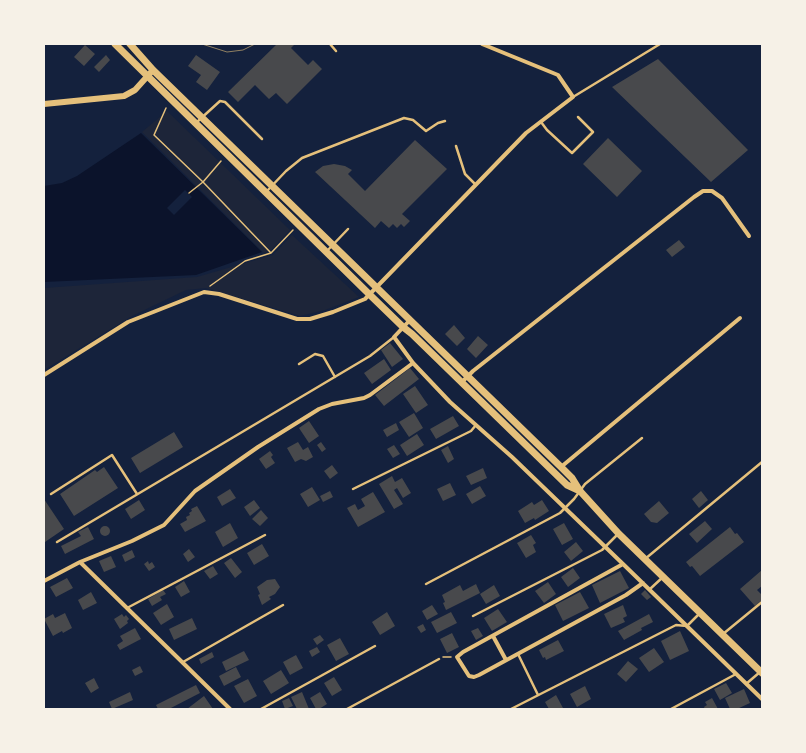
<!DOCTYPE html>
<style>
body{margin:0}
#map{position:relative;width:806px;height:753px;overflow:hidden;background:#14213d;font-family:Barlow,sans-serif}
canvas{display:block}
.frame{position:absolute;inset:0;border:45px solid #f6f1e7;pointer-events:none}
</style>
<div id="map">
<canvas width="806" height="753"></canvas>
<div class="frame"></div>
</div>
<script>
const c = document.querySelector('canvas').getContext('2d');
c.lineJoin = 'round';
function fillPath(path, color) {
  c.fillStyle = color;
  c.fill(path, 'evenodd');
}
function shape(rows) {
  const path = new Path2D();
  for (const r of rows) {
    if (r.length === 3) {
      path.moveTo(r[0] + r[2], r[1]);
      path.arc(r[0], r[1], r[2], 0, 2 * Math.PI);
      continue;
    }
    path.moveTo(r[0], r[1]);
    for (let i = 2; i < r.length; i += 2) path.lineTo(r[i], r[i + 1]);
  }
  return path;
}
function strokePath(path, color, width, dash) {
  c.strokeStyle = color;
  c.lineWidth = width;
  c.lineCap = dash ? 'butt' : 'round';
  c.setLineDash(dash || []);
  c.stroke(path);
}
const green = shape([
 [167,111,290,230,271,250,264,253,142,132],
 [292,235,359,297,325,310,300,316,206,288,186,290,132,316,44,370,44,288,197,277,273,255]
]);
const water = shape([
 [141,133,262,252,196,275,44,282,44,186,62,183,77,176]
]);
const pier = shape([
 [185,190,192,197,174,215,167,208]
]);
const building = shape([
 [277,44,295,44,291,48,308,65,313,60,322,69,287,104,276,93,269,99,255,85,238,102,228,92],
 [85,45,95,54,84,66,74,57],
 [106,55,110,60,99,72,94,67],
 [196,55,220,72,207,90,196,82,201,75,188,66],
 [658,59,748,150,711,182,612,87],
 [608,138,642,171,617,197,583,164],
 [415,140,447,169,402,214,410,221,404,227,401,224,397,228,393,224,389,228,381,221,375,228,315,172,323,166,334,164,345,166,352,170,348,174,365,191],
 [679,240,685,247,672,257,666,250],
 [454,325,465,338,457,346,445,334],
 [478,336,488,345,476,358,467,349],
 [390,343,403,359,392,367,381,350],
 [384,359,391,370,372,384,364,373],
 [410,368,419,379,384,406,375,395],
 [415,386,428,405,416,413,403,394],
 [414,413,423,428,409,437,399,422],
 [453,416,459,426,436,439,430,429],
 [309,421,319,436,309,443,299,428],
 [396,423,399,430,387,437,383,430],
 [174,432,183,447,140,473,131,458],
 [417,434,424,445,407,456,400,445],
 [298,442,303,450,308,447,313,457,306,461,301,459,295,462,287,448],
 [321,442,326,449,322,452,317,445],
 [394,445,400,454,393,458,387,449],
 [448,446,454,459,448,463,441,450],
 [270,451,273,455,271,457,275,463,266,469,259,459],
 [332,465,338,473,330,479,324,471],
 [104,467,118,488,74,516,60,494,95,470,97,472],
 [483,468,487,478,471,485,466,476],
 [392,476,395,482,402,478,411,493,403,498,397,488,394,490,403,504,394,509,379,484],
 [450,483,456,495,443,501,437,489],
 [480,486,486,496,472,504,466,494],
 [312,487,320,500,308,507,300,494],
 [230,489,236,498,222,506,217,497],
 [330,491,333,497,323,502,320,496],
 [701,491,708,500,699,508,692,499],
 [373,492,385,512,358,527,347,508,355,504,358,510,365,506,361,499],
 [44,499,64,529,45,542,44,539],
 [139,500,145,510,131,519,125,509],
 [254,500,260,508,250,516,244,507],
 [542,500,549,511,535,520,534,518,525,523,518,511,532,502,534,505],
 [659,501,669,513,657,523,651,522,644,514],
 [197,506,206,521,185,532,180,524,187,520,186,517,190,515,189,513,192,511,191,509],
 [261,510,268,518,260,526,252,519],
 [705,521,712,529,697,543,689,534],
 [230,523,238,538,223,547,215,532],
 [564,523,573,539,562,545,553,529],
 [105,531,5],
 [88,527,94,539,65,554,61,546,81,536,78,532],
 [730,527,735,534,737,533,744,542,700,576,692,566,690,567,686,562],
 [531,535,536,543,533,545,536,552,526,558,517,543],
 [576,542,583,551,571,561,564,552],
 [262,544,269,556,254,565,247,553],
 [189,549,195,557,188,562,183,554],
 [132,550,135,557,125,562,122,555],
 [111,556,116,567,104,572,99,561],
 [231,558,242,572,235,578,224,563],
 [148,561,149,564,152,562,155,567,149,571,144,564],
 [213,566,218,574,210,579,204,571],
 [573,568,580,578,568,587,561,577],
 [762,570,762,586,757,590,762,595,762,600,755,606,740,589],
 [620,571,629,588,600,603,592,585],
 [67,578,73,588,56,597,50,587],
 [275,579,280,587,275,594,269,597,271,599,262,605,258,595,260,594,257,587,267,580],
 [184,581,190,592,181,597,175,587],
 [548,582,556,594,544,603,535,591],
 [476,584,480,593,446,610,443,603,445,602,442,595,460,585,463,591],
 [494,585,500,596,486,604,480,594],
 [163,590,166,594,160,597,162,600,152,606,148,599],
 [645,590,651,597,647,600,641,594],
 [91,592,97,603,83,610,78,600],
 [580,592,589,608,563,621,555,605],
 [167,604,174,617,161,625,153,613],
 [432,605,438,614,427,620,422,611],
 [623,605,627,616,623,618,625,622,611,628,604,614],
 [498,609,507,622,492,631,484,618],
 [387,612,395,626,380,635,372,622],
 [451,612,457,623,437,633,431,622],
 [65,613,72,628,63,633,62,631,53,636,44,619,53,614,55,618],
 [122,614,124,617,126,615,129,619,127,621,128,623,120,629,114,619],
 [649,614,653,622,641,628,642,630,624,640,618,631],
 [192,618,197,629,174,640,169,629],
 [423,624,426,630,421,633,417,627],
 [135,628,141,639,120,650,117,645,123,641,120,636],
 [478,628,483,636,476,640,471,631],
 [680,631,689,651,670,660,661,641],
 [452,633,459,647,447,653,440,639],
 [320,635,324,640,317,645,313,639],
 [340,638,349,654,336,661,327,645],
 [558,640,564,651,546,660,545,657,543,658,539,650],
 [317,647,320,652,312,657,309,651],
 [654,648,664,662,649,672,639,658],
 [244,651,249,660,226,671,222,662],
 [212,652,214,657,201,664,199,659],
 [296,655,303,668,290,675,283,662],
 [628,661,638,669,626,682,617,674],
 [140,666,143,672,135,676,132,670],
 [236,667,241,677,224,686,219,676],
 [281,670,289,683,271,694,263,681],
 [334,677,342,690,332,696,324,683],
 [94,678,99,688,91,693,85,683],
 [248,679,257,696,244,703,234,686],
 [726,683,732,693,720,700,714,689],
 [196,685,200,693,169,709,158,709,156,705],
 [585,686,591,699,577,707,570,694],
 [744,689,750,703,737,709,730,709,725,698],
 [130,692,133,700,112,709,109,702],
 [302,692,309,709,297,709,291,697],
 [320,692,327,704,319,709,316,709,310,698],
 [556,695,563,708,561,709,549,709,545,702],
 [204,696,213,709,187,709],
 [289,698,293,706,285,709,282,701],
 [712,698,718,709,705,709,704,707,707,705,705,702]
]);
const path = shape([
 [166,108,154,135,203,182,271,253],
 [189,193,203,182,221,161],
 [210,286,245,261,271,253,293,230],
 [443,657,451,657]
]);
const service = shape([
 [330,44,336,51],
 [573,97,660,44],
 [197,122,220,101,225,102,262,139],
 [541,122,547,130,572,153,593,132,578,117],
 [456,146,465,174,475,184],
 [267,191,286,171,302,158,404,118,413,120,426,131,438,123,445,121],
 [326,252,348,229],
 [299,364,315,354,323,356,335,377],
 [353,489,471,431,476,425],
 [51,494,112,455,137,494],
 [57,542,370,356,394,337],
 [645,559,762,462],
 [426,584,560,513,574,499,585,484,642,438],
 [650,589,663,577],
 [127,608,265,535],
 [473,616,602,550,618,534],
 [723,634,762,602],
 [518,654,538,695],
 [183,662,283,605],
 [746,684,760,672],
 [261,709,375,646],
 [347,709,439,659],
 [511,709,676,625,687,626,699,614],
 [671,709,736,674]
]);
const minor = shape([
 [410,320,394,337,413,363,450,402,512,457,623,564,762,699],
 [44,375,128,322,204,292,219,294,297,319,310,319,333,312,365,299,526,133,573,97,558,75,482,44],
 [462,382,473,371,694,197,703,191,712,191,722,198,749,236],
 [561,467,740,318],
 [80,562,230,709],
 [623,564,463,652,457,657,469,676,474,677,479,675,626,595,643,583],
 [44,581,80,562,132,541,164,525,195,491,258,447,319,409,332,404,364,398,370,395,413,363],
 [493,636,506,660]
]);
const tertiary = shape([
 [44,104,124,96,135,90,153,70]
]);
const secondary = shape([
 [115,44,369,294,403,327,412,334,567,485,580,491],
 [130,44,153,70,561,467,572,478,580,491,619,534,762,673]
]);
const tram = shape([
 [202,44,227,52,243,50,255,44],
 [226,44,232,44]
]);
fillPath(green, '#1d2539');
fillPath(water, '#0b132b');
fillPath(pier, '#14213d');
fillPath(building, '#48494c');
strokePath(path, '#e5c07b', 1.5);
strokePath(service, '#e5c07b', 2.5);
strokePath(minor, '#e5c07b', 4);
strokePath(tertiary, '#e5c07b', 6);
strokePath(secondary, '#e5c07b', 7);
strokePath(tram, '#918062', 1);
</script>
